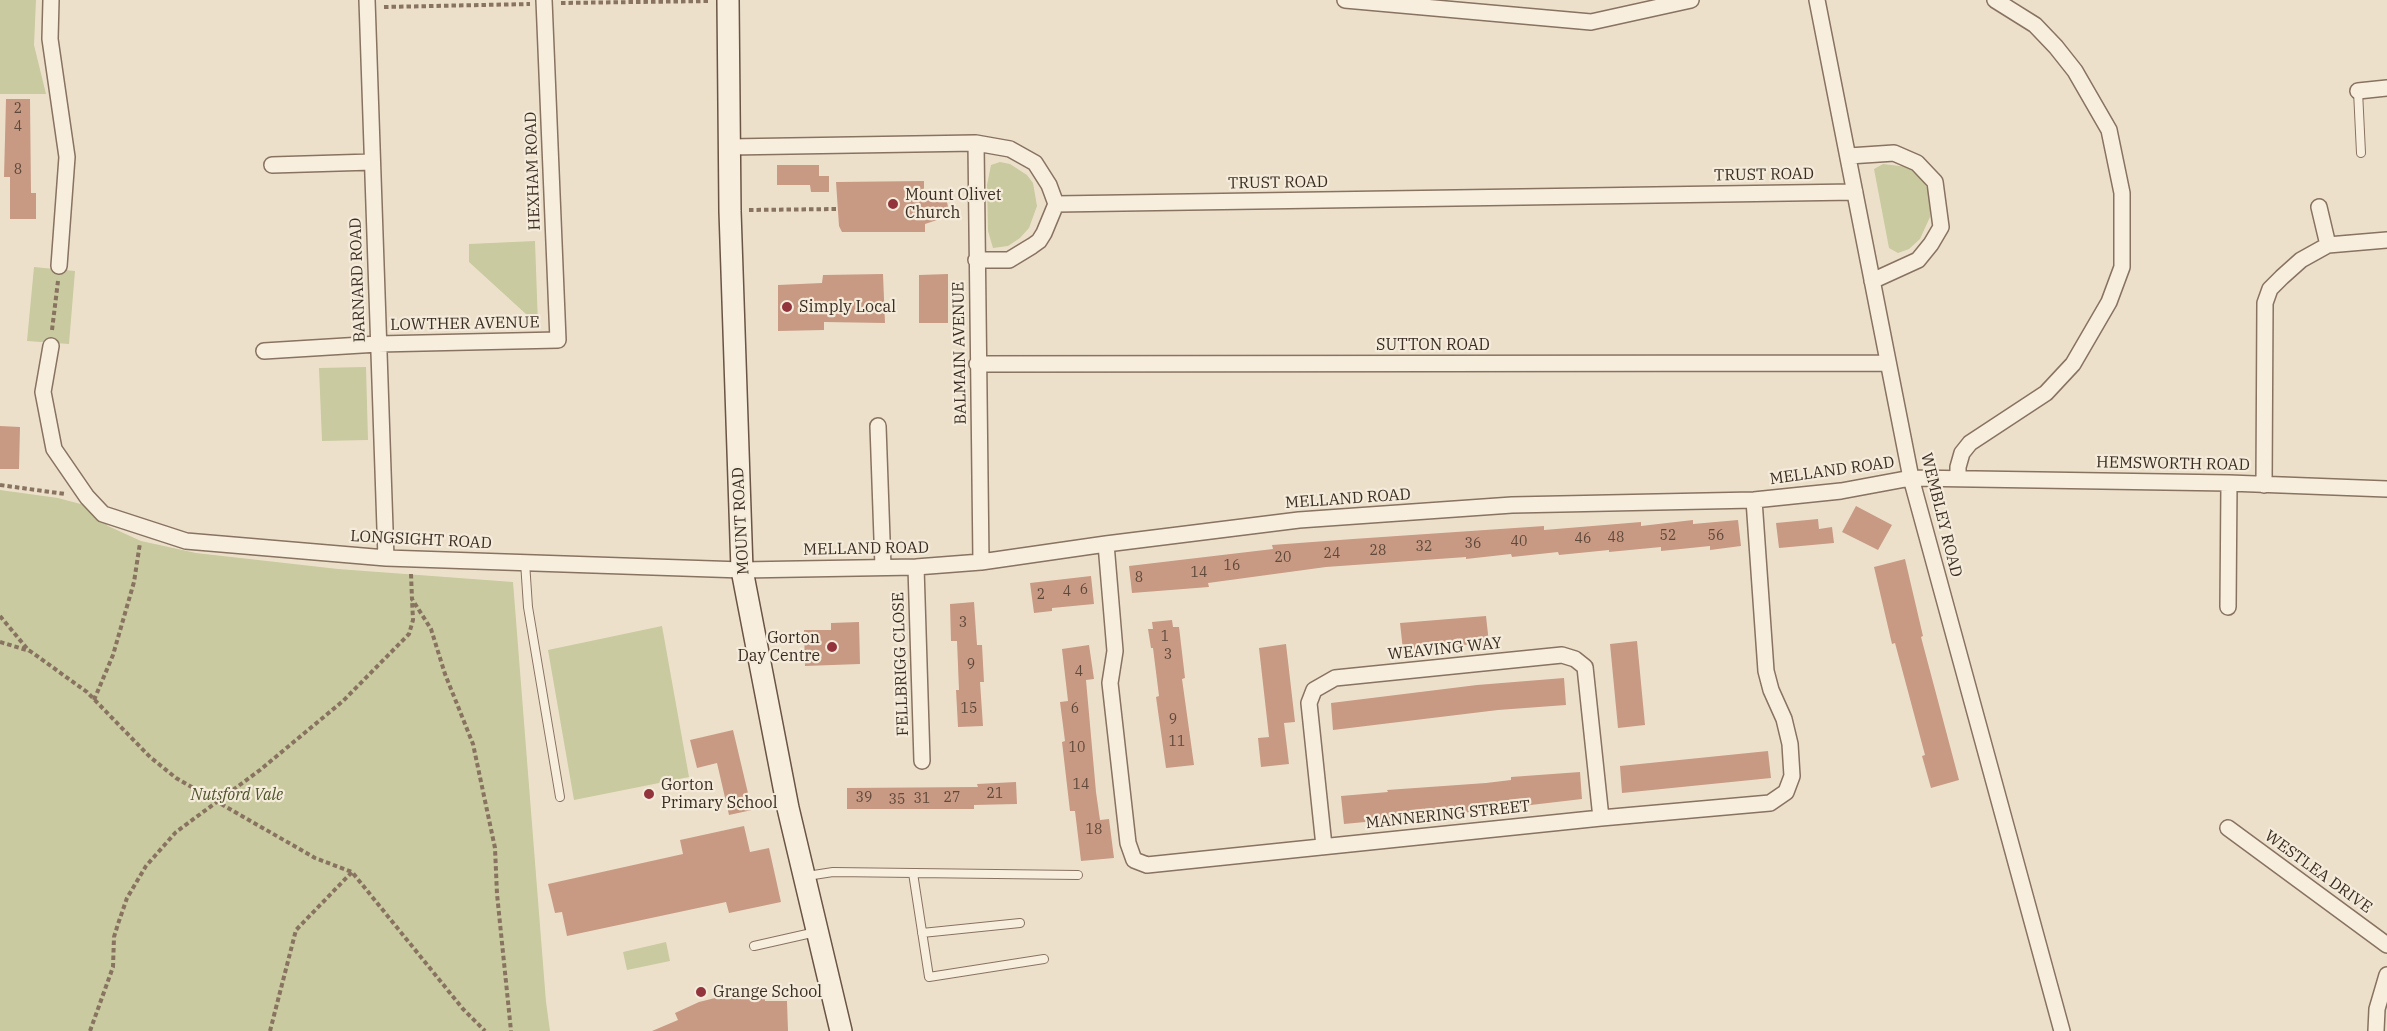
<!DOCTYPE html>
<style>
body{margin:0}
canvas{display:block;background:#ece0cb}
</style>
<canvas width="2387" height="1031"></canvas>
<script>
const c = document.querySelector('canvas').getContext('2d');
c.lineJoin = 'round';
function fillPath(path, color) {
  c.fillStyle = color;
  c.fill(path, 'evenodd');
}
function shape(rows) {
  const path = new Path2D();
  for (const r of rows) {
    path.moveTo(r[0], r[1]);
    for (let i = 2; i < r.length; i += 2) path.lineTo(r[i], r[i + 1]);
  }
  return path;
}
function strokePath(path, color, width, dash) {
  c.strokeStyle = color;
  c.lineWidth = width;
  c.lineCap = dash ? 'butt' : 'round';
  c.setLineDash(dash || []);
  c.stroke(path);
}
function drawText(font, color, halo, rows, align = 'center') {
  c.font = font + ' "IBM Plex Serif",serif';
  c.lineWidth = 4.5;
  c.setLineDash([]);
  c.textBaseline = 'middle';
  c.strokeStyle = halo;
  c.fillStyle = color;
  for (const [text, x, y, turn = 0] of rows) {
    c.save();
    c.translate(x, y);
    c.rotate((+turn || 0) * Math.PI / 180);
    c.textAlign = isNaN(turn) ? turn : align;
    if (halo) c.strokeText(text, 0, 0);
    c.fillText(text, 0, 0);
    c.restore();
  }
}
const green = shape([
 [0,0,36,0,34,45,46,94,0,94],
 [1000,162,1010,164,1027,175,1033,183,1037,206,1029,228,1020,238,1008,246,993,248,988,231,987,185,991,165],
 [1883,164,1908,167,1924,182,1930,194,1930,217,1920,239,1909,249,1898,253,1889,248,1874,169],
 [535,241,538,325,469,262,469,244],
 [34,267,75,271,69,344,27,341],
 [366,367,368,440,322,441,319,368],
 [0,490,58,498,88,506,108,526,141,541,196,553,338,569,513,582,546,1002,550,1031,0,1031],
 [662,626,689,777,574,800,548,650],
 [666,942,670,961,627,970,623,952]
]);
const building = shape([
 [6,99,30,99,31,193,36,193,36,219,10,219,10,177,4,177],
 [777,165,819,165,819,176,829,176,829,192,811,192,810,185,777,185],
 [924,181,924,194,937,194,947,202,948,207,943,218,925,224,925,232,842,232,839,226,836,182],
 [883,274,885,323,824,322,824,330,778,331,778,285,822,283,823,275],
 [948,274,948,323,919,323,919,275],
 [0,426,20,427,19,469,0,469],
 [1856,506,1892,525,1878,550,1842,532],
 [1818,519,1819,529,1832,527,1834,543,1779,548,1776,523],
 [1693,520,1693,524,1738,520,1741,546,1710,550,1710,546,1661,551,1661,547,1609,552,1609,550,1559,555,1558,552,1512,557,1511,554,1466,559,1466,557,1326,567,1208,583,1209,587,1132,593,1129,566,1273,549,1272,545,1353,539,1544,526,1544,530,1641,522,1641,526],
 [1905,559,1923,636,1921,637,1959,780,1931,788,1922,756,1925,755,1895,643,1892,644,1874,567],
 [1091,576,1094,604,1052,608,1052,611,1034,613,1030,583],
 [974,602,977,645,982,645,984,682,980,682,983,726,958,727,956,690,959,690,957,641,951,641,950,604],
 [1486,616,1489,643,1403,650,1400,623],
 [1172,620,1173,627,1179,627,1185,678,1182,679,1194,765,1166,768,1156,697,1159,696,1153,648,1151,648,1148,629,1153,629,1152,622],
 [859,622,860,664,805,666,804,630,831,630,831,623],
 [1637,641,1645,725,1618,728,1610,644],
 [1286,644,1295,722,1284,723,1289,764,1261,767,1258,738,1269,737,1259,648],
 [1089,645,1094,679,1086,680,1096,792,1100,820,1109,819,1114,858,1081,861,1075,811,1070,811,1062,742,1065,741,1060,702,1068,701,1062,649],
 [1564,678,1566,705,1498,710,1333,730,1331,703,1477,685],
 [733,730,752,810,729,815,717,763,697,768,690,740],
 [1768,751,1771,778,1622,793,1620,766],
 [1580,772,1582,799,1471,812,1344,824,1341,796,1388,792,1387,790,1486,783,1511,780,1511,777],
 [1016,782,1017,804,974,805,974,809,847,809,847,788,978,787,977,784],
 [744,826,750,852,769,848,781,902,729,913,726,902,567,936,562,912,555,913,548,884,683,854,680,840],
 [731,994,765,994,765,1001,787,1001,788,1031,652,1031,678,1020,675,1013,699,1002]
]);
const path = shape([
 [561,3,710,1],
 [384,7,530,4],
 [749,210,838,209],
 [52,330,58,281],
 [0,485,65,494],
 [411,574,412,599,431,629,445,674,473,744,495,848,497,894,511,1031],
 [0,616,29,651],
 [0,642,30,651,87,692,150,757,176,778,315,858,352,872,463,1009,485,1031],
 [94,700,113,655,134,582,140,543],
 [90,1031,113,967,114,937,118,924,127,898,146,866,176,832,260,770,343,701,409,634,413,620,412,599],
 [270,1031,296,930,352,872]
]);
const service = shape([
 [2358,91,2361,153],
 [525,562,528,607,560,797],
 [913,873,929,977,1044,959],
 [807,876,833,872,1078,875],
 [922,933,1020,923],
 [754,946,816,932]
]);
const minor = shape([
 [51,0,50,39,67,157,59,266],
 [367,0,386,558],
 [1345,0,1591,22,1691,0],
 [1817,0,1911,478,2062,1031],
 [2358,91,2387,88],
 [976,143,981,562],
 [729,147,976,143,1010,149,1035,163,1049,185,1056,204,1855,192],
 [1849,156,1894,153,1917,163,1935,182,1941,227,1931,244,1918,260,1872,281],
 [272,165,372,162],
 [2319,207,2328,245,2387,240],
 [976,260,1009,260,1032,246,1039,241,1044,233,1056,204],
 [51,346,43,392,54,449,87,497,103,514,186,541,386,558,742,570,916,567,981,562,1106,544,1299,520,1512,505,1754,500,1841,491,1911,478,2229,483,2387,489],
 [264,351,378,344,558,340,544,0],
 [977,364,1888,363],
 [878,426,883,567],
 [1958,477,1958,467,1962,453,1970,443,2046,393,2073,364,2109,302,2122,267,2122,193,2109,130,2075,71,2056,47,2035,25,1995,0],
 [2264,485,2265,303,2270,289,2282,277,2301,260,2328,245],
 [1106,544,1115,651,1110,683,1128,843,1134,860,1147,865,1601,818,1770,803,1786,792,1792,776,1790,744,1784,719,1771,690,1766,671,1754,500],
 [916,567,922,761],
 [2228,607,2229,483],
 [2228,828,2387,945],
 [1324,846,1309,703,1314,690,1335,678,1473,664,1562,655,1575,659,1585,667,1601,818],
 [2376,1031,2377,1009,2387,975]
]);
const secondary = shape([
 [728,0,730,211,742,570,788,808,841,1031]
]);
const markers = [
 [893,204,6,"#93343c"],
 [787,307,6,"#93343c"],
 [832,647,6,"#93343c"],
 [649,794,6,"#93343c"],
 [701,992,6,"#93343c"]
];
const numberNames = [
 ["2",18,109],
 ["4",18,127],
 ["8",18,170],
 ["52",1668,536],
 ["56",1716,536],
 ["48",1616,538],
 ["46",1583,539],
 ["40",1519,542],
 ["36",1473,544],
 ["32",1424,547],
 ["28",1378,551],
 ["24",1332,554],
 ["20",1283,558],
 ["16",1232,566],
 ["14",1199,573],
 ["8",1139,578],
 ["6",1084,590],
 ["4",1067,592],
 ["2",1041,595],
 ["3",963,623],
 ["1",1165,637],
 ["3",1168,655],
 ["9",971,665],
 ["4",1079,672],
 ["15",969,709],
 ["6",1075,709],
 ["9",1173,720],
 ["11",1177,742],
 ["10",1077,748],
 ["14",1081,785],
 ["21",995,794],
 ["39",864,798],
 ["27",952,798],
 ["31",922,799],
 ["35",897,800],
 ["18",1094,830]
];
const streetNames = [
 ["HEXHAM ROAD",533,171,-92],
 ["TRUST ROAD",1764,175,-1],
 ["TRUST ROAD",1278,183,-1],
 ["BARNARD ROAD",358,280,-92],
 ["LOWTHER AVENUE",465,324,-1],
 ["SUTTON ROAD",1433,345],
 ["BALMAIN AVENUE",960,353,-91],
 ["HEMSWORTH ROAD",2173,464,1],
 ["MELLAND ROAD",1832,471,-8],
 ["MELLAND ROAD",1348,499,-4],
 ["WEMBLEY ROAD",1941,515,76],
 ["MOUNT ROAD",741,521,-93],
 ["LONGSIGHT ROAD",421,540,3],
 ["MELLAND ROAD",866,549,-1],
 ["WEAVING WAY",1445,649,-6],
 ["FELLBRIGG CLOSE",901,664,-92],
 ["MANNERING STREET",1448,815,-6],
 ["WESTLEA DRIVE",2318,872,36]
];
const poiNames = [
 ["Mount Olivet",905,195],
 ["Church",905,213],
 ["Simply Local",799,307],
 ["Gorton",820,638,"right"],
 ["Day Centre",820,656,"right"],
 ["Gorton",661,785],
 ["Primary School",661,803],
 ["Grange School",713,992]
];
const parkNames = [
 ["Nutsford Vale",237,795]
];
fillPath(green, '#c9ca9f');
fillPath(building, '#c89a84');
strokePath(service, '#887260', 10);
strokePath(minor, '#887260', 18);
strokePath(secondary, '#6a5443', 24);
strokePath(path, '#887260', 4, [4.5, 3]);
strokePath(service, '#f7eede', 8);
strokePath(minor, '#f7eede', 15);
strokePath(secondary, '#f7eede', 21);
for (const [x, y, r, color] of markers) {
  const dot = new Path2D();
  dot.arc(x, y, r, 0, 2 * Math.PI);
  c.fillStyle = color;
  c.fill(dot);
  strokePath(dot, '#f4ebda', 2);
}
drawText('14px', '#5e483a', null, numberNames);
drawText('16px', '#3a2c22', '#f4ebda', streetNames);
drawText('16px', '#3a2c22', '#f4ebda', poiNames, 'left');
drawText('italic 16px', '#4e552a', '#f4ebda', parkNames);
</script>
